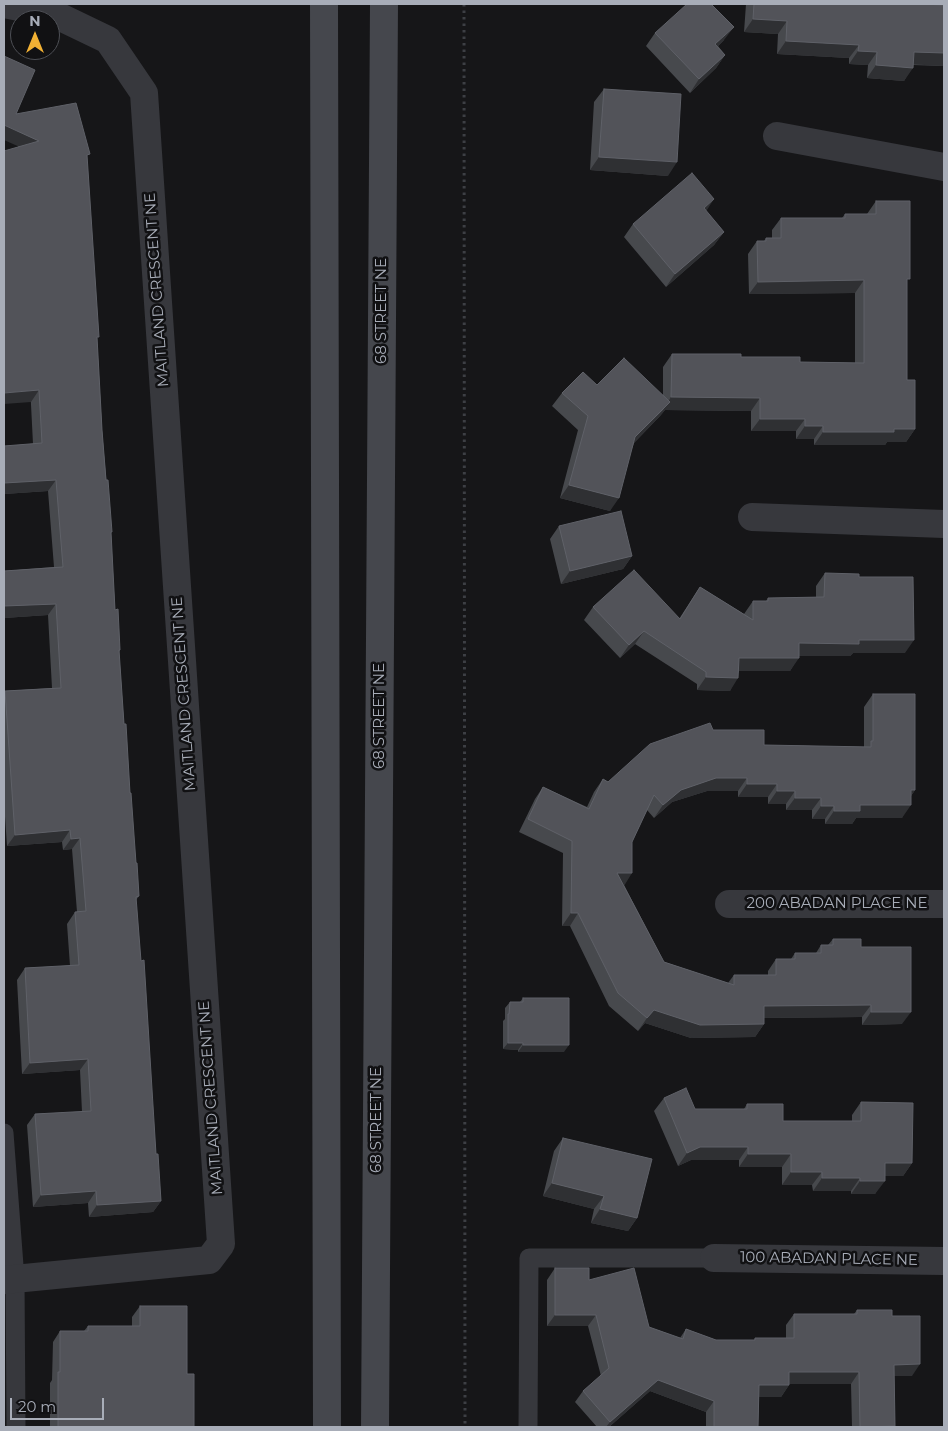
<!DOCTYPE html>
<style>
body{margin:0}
#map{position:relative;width:948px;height:1431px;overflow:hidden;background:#161618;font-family:Montserrat,sans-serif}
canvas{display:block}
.frame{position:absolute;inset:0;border:5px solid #a8adb8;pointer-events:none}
.north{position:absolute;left:10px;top:10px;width:50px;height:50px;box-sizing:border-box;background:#111113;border:1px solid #4d4f55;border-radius:50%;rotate:0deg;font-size:14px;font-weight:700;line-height:20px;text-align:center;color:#a8adb8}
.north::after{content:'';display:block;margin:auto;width:18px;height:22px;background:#f2b134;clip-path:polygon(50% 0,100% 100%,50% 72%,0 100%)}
.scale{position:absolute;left:10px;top:1398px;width:94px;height:22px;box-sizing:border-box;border:2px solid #a8adb8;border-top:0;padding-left:6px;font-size:15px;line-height:18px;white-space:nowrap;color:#a8adb8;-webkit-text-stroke:4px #111113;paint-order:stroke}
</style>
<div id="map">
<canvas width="948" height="1431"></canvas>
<div class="frame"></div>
<div class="north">N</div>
<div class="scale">20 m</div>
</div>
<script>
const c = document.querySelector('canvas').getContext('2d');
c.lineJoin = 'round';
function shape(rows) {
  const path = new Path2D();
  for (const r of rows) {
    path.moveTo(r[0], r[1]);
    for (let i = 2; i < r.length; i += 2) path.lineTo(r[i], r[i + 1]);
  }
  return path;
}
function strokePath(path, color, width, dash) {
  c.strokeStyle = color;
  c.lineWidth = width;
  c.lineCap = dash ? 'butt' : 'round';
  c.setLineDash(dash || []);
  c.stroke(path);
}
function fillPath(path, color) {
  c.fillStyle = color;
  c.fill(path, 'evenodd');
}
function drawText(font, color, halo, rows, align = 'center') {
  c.font = font + ' Montserrat,sans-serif';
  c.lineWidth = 5;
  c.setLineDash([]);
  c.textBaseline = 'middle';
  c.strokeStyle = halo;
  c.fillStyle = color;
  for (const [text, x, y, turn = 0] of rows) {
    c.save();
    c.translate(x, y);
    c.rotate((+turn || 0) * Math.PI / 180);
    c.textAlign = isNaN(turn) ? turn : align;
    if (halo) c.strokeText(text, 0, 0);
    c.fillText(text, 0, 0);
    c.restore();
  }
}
const path = shape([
 [464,4,465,1427]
]);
const lane = shape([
 [4,1133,15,1279,16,1427],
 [528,1427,529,1258,714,1258]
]);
const street = shape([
 [4,4,54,14,108,40,144,93,221,1244,209,1260,4,1280],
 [777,136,944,167],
 [752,517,944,524],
 [729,904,944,904],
 [714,1258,944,1261]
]);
const secondary = shape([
 [324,4,327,1427],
 [375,1427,384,4]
]);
const wall = shape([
 [746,4,920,4,944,5,944,66,913,65,904,81,867,78,868,65,849,64,849,58,777,54,778,34,744,32],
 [655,33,724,40,718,46,725,55,716,68,690,93,646,46],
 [604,89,668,176,590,170,594,102],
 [16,114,87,158,102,430,111,534,115,610,120,650,119,652,124,724,136,863,139,896,136,900,156,1154,161,1201,153,1212,89,1217,88,1203,33,1207,27,1125,35,1114,82,1112,80,1070,22,1074,17,980,25,968,70,966,67,924,75,912,77,912,72,849,63,850,62,842,7,846,4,802,4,693,5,691,52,688,48,615,4,618,4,571,54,567,48,491,4,494,4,446,33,444,18,147],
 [876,201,907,282,907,380,915,429,906,442,887,442,885,445,814,445,814,439,796,439,796,431,751,431,751,411,665,410,660,416,634,443,610,511,560,498,578,430,552,406,562,393,597,385,663,395,663,367,672,354,741,357,800,362,855,363,855,293,749,294,748,254,757,241,764,241,766,238,772,238,772,230,781,218,842,218,845,214,867,214],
 [706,211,724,232,714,245,666,287,624,237,633,224],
 [559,526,632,556,623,569,561,584,550,539],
 [825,573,859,577,905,653,853,653,850,656,799,656,790,671,739,671,730,691,697,690,697,684,635,644,620,658,584,620,593,607,679,619,700,587,744,614,753,601,766,601,768,598,816,597,816,586],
 [873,694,915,790,911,796,902,818,856,818,852,824,825,824,825,819,812,819,812,810,786,810,786,804,768,804,768,797,738,797,738,791,707,791,672,802,654,818,647,810,632,842,624,885,664,962,728,983,734,975,768,975,768,971,776,959,791,959,795,953,816,953,821,945,828,945,833,939,861,947,902,1024,862,1025,862,1017,764,1018,764,1024,755,1037,691,1038,645,1023,638,1031,609,1006,570,926,562,926,563,853,519,832,535,799,543,787,587,807,594,792,603,779,608,782,713,730,764,745,864,747,864,707],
 [523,998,564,1052,518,1052,518,1050,503,1049,503,1021,505,1019,505,1008,510,1002,520,1002],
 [664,1098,695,1109,744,1109,747,1104,783,1121,852,1121,852,1115,861,1102,912,1163,903,1176,885,1176,875,1194,851,1194,851,1191,813,1191,812,1185,782,1185,782,1167,739,1167,739,1160,691,1160,678,1166,654,1111],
 [563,1138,637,1218,628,1231,591,1223,594,1209,543,1196,554,1151],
 [555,1268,589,1280,649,1327,680,1338,686,1329,716,1340,754,1340,755,1338,786,1338,786,1325,794,1314,854,1314,857,1310,892,1316,912,1376,894,1376,895,1426,895,1427,852,1427,851,1384,789,1384,789,1385,781,1397,759,1397,758,1427,706,1427,706,1412,650,1391,609,1427,597,1427,575,1402,583,1391,601,1376,588,1326,547,1326,547,1280],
 [140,1306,187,1374,194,1427,50,1427,50,1383,52,1380,53,1342,60,1331,84,1331,88,1326,132,1326,132,1317]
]);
const shadedWall = shape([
 [753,19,787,21,778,34,744,32],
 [734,27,724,40,706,57,715,44],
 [786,41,859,45,849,58,777,54],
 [858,51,877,52,868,65,849,64],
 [914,52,944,53,944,66,905,64],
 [725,55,716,68,690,93,699,79],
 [876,65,913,68,904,81,867,78],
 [4,125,39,141,31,152,4,140],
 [599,157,677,162,668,176,590,170],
 [714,199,705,213,704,208],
 [724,232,714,245,666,287,675,274],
 [864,280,855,293,749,294,758,282],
 [39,390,31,402,4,404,4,393],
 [671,397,760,398,751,411,665,410,660,416,626,451,635,437,663,410],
 [760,419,805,419,796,431,751,431],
 [805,426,823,426,814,439,796,439],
 [894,429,915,429,906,442,887,442,885,445,814,445,823,432],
 [56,480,48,491,4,494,4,483],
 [569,485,619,498,610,511,560,498],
 [632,556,623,569,561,584,570,571],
 [56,604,48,615,4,618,4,606],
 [644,631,635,644,620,658,629,645],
 [859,640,914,640,905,653,853,653,850,656,790,656,799,643],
 [739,658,799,658,790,671,730,671],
 [706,677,738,678,730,691,697,690],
 [716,778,747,778,738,791,707,791,672,802,654,818,663,805,681,790],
 [747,784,777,784,768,797,738,797],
 [911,790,915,790,906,803],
 [777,791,795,791,786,804,768,804],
 [795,798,821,798,812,810,786,810],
 [860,805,911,805,902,818,856,818,852,824,825,824,834,811],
 [821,806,834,806,825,819,812,819],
 [70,830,62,842,7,846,15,835],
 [80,838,72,849,63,850,71,839],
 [617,873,632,873,624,886],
 [571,913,578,913,570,926,562,926],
 [871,1005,862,1017,755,1018,764,1006],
 [654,1010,764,1024,755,1037,691,1038,645,1023,638,1031,647,1018],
 [871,1012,911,1012,902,1024,862,1025],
 [508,1043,523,1043,518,1050,503,1049],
 [523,1045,569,1045,564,1052,518,1052],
 [88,1059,80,1070,22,1074,30,1063],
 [700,1147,748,1147,739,1160,691,1160,678,1166,687,1153],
 [748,1154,791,1154,782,1167,739,1167],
 [885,1163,912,1163,903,1176,876,1176],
 [791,1172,822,1172,812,1185,782,1185],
 [822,1178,860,1178,851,1191,813,1191],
 [860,1181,885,1181,875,1194,851,1194],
 [552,1183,604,1196,594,1209,543,1196],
 [96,1191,88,1203,33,1207,41,1195],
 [161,1201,153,1212,89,1217,97,1205],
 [600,1209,637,1218,628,1231,591,1223],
 [555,1315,596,1315,588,1326,547,1326],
 [920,1364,912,1376,886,1376,894,1365],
 [789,1372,859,1372,851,1384,781,1384],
 [658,1380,714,1401,706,1412,650,1391,609,1427,606,1427,610,1422],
 [759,1385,789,1385,781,1397,751,1397],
 [895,1426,895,1427,860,1427]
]);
const building = shape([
 [687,4,711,4,734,27,715,44,725,55,699,79,655,33,687,4],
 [754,4,920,4,944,5,944,53,914,52,913,68,876,65,877,52,858,51,859,45,786,41,787,21,753,19,754,4],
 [4,56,35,70,16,114,76,103,90,154,87,155,99,337,97,337,102,430,106,480,108,480,112,532,111,532,115,610,118,609,120,650,119,650,124,724,126,724,130,793,131,793,136,863,137,863,139,896,136,897,141,961,144,960,156,1154,158,1154,161,1201,97,1205,96,1191,41,1195,35,1114,91,1111,88,1059,30,1063,25,968,79,965,75,912,86,911,80,838,71,839,70,830,15,835,5,691,61,688,56,604,4,606,4,571,63,567,56,480,4,483,4,446,42,443,39,390,4,393,4,151,39,141,4,125,4,56],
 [604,89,681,94,677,162,599,157,604,89],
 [692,173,714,199,704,208,724,232,675,274,633,224,692,173],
 [876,201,910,201,910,279,907,279,907,380,915,380,915,429,894,429,894,432,823,432,823,426,805,426,805,419,760,419,760,398,671,397,672,354,741,354,741,357,800,357,800,362,864,363,864,280,758,282,757,241,766,241,766,238,781,238,781,218,845,218,845,214,876,214,876,201],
 [624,358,670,402,635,437,619,498,569,485,588,416,562,393,583,372,597,385,624,358],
 [621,511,632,556,570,571,559,526,621,511],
 [634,570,680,619,700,587,753,620,753,601,768,601,768,598,824,597,825,573,859,574,859,577,913,577,914,640,859,640,859,644,799,643,799,658,739,658,738,678,706,677,706,672,644,631,629,645,593,607,634,570],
 [873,694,915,694,915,790,911,790,911,805,860,805,860,811,834,811,834,806,821,806,821,798,795,798,795,791,777,791,777,784,747,784,747,778,716,778,681,790,663,805,654,795,632,842,632,873,617,873,664,962,734,985,734,975,776,975,776,959,795,959,795,953,821,953,821,945,833,945,833,939,861,939,861,947,911,947,911,1012,871,1012,871,1005,764,1006,764,1024,700,1025,654,1010,647,1018,618,993,578,913,571,913,572,841,528,819,543,787,589,809,603,779,608,782,650,744,710,723,713,730,764,730,764,745,871,747,871,741,873,741,873,694],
 [523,998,569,998,569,1045,523,1045,523,1043,508,1043,508,1014,509,1014,510,1002,523,1002,523,998],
 [686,1088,695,1109,747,1109,747,1104,783,1104,783,1121,861,1121,861,1102,913,1103,912,1163,885,1163,885,1181,860,1181,860,1178,822,1178,822,1172,791,1172,791,1154,748,1154,748,1147,700,1147,687,1153,664,1098,686,1088],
 [563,1138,652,1159,637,1218,600,1209,604,1196,552,1183,563,1138],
 [555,1268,589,1268,589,1280,634,1268,649,1327,683,1339,686,1329,716,1340,755,1340,755,1338,794,1338,794,1314,857,1314,857,1310,892,1310,892,1316,920,1316,920,1364,894,1365,895,1426,860,1427,859,1372,789,1372,789,1385,759,1385,758,1427,714,1427,714,1401,658,1380,610,1422,583,1391,609,1368,596,1315,555,1315,555,1268],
 [140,1306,187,1306,187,1374,194,1374,194,1427,58,1427,58,1372,60,1372,60,1331,88,1331,88,1326,140,1326,140,1306]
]);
const streetNames = [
 ["MAITLAND CRESCENT NE",157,290,-94],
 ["68 STREET NE",382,311,-90],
 ["MAITLAND CRESCENT NE",184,694,-94],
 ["68 STREET NE",380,716,-90],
 ["200 ABADAN PLACE NE",837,904],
 ["MAITLAND CRESCENT NE",211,1098,-94],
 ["68 STREET NE",377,1120,-90],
 ["100 ABADAN PLACE NE",829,1259,1]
];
strokePath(path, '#3d3f44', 3, [2.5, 4]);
strokePath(lane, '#37383d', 19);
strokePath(street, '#37383d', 28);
strokePath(secondary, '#45474d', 28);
fillPath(wall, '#47494d');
fillPath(shadedWall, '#2f3033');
fillPath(building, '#525359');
strokePath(building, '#5f6168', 1);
drawText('15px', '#a8adb8', '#111113', streetNames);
</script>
